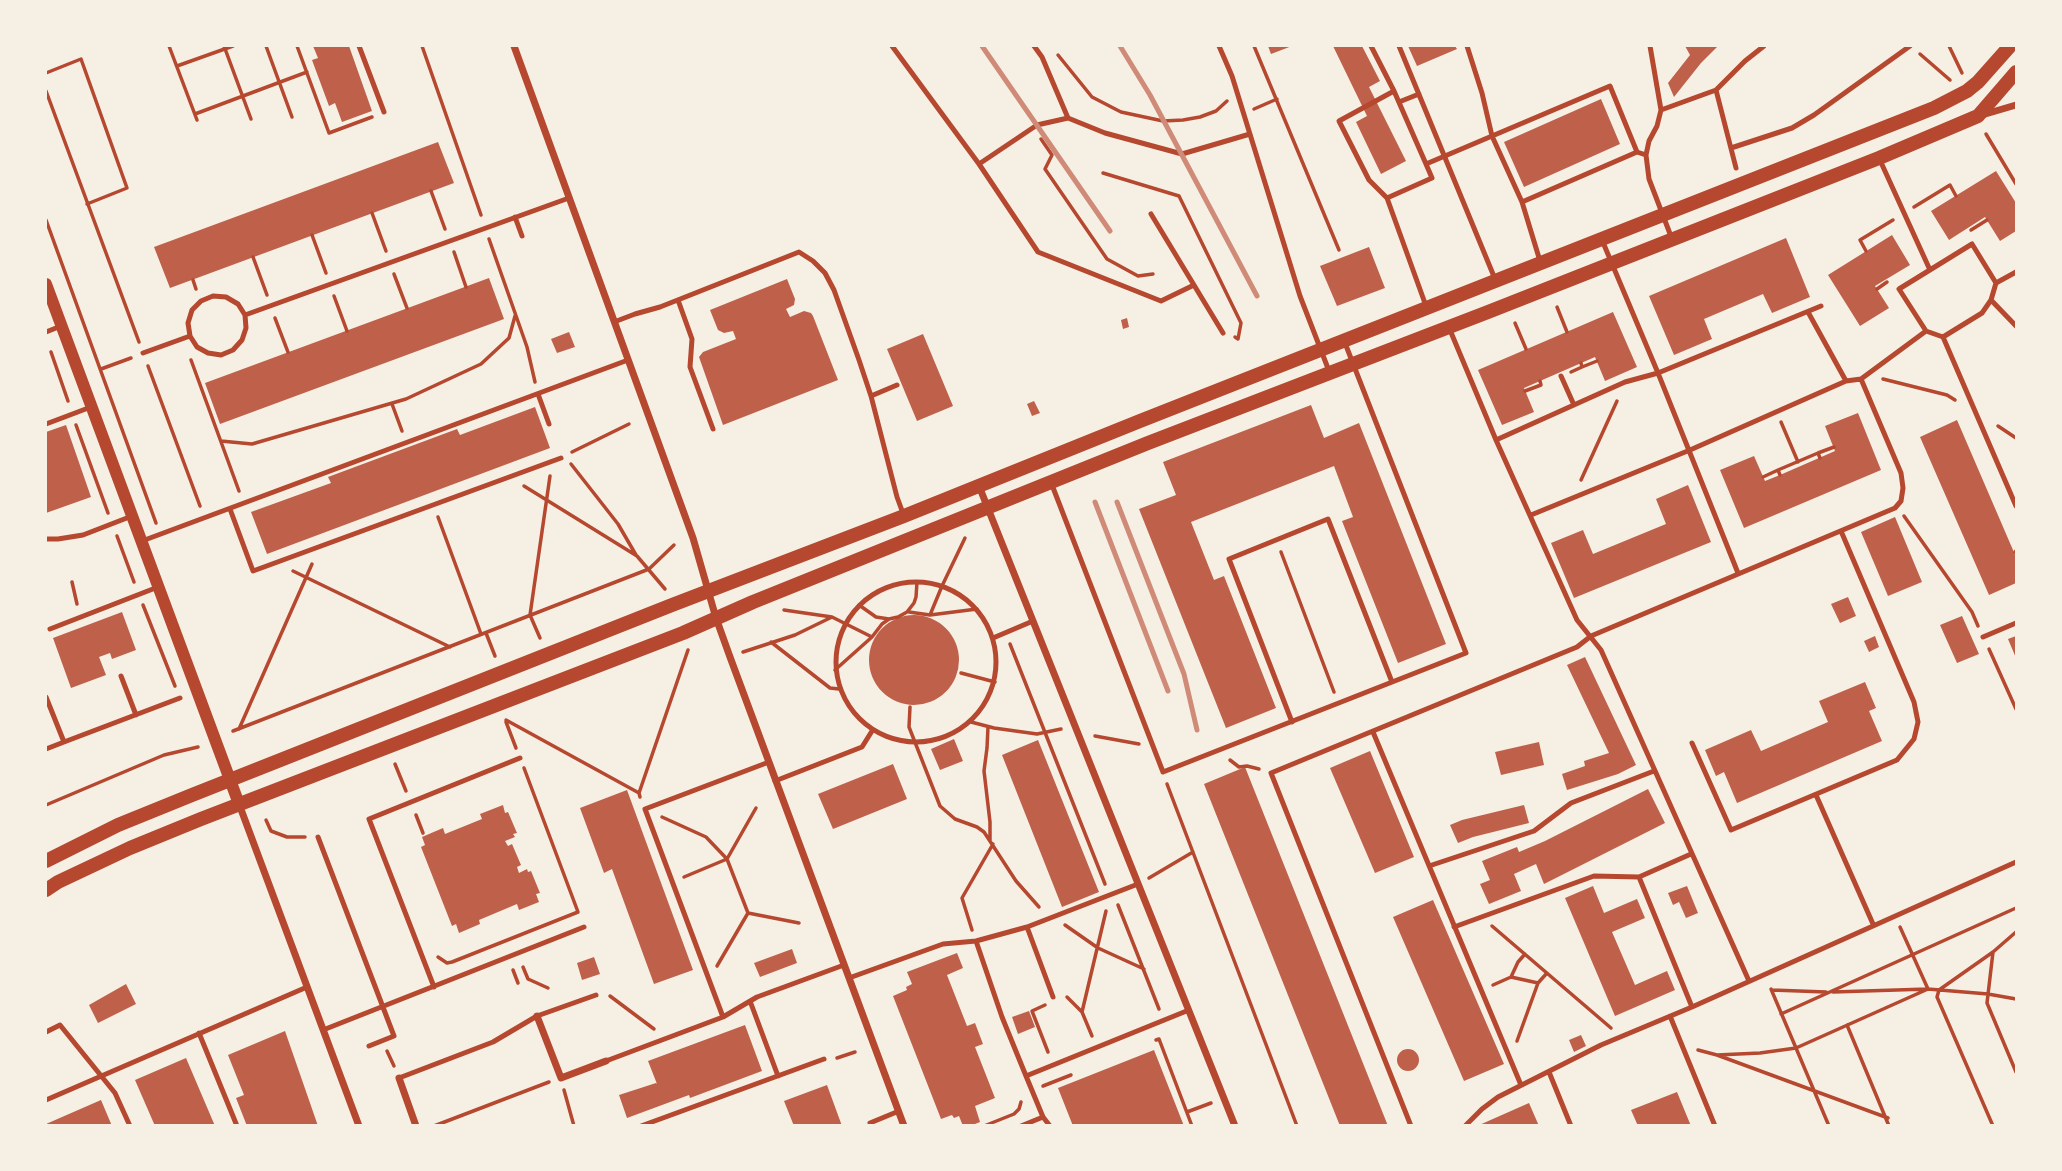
<!DOCTYPE html>
<style>
body{margin:0}
#map{position:relative;width:2062px;height:1171px;overflow:hidden;background:#f6efe4;font-family:"DejaVu Sans",sans-serif}
canvas{display:block}
.frame{position:absolute;inset:0;border:47px solid #f6efe4;pointer-events:none}
</style>
<div id="map">
<canvas width="2062" height="1171"></canvas>
<div class="frame"></div>
</div>
<script>
const c = document.querySelector('canvas').getContext('2d');
c.lineJoin = 'round';
function fillPath(path, color) {
  c.fillStyle = color;
  c.fill(path, 'evenodd');
}
function shape(rows) {
  const path = new Path2D();
  for (const r of rows) {
    if (r.length === 3) {
      path.moveTo(r[0] + r[2], r[1]);
      path.arc(r[0], r[1], r[2], 0, 2 * Math.PI);
      continue;
    }
    path.moveTo(r[0], r[1]);
    for (let i = 2; i < r.length; i += 2) path.lineTo(r[i], r[i + 1]);
  }
  return path;
}
function strokePath(path, color, width, dash) {
  c.strokeStyle = color;
  c.lineWidth = width;
  c.lineCap = dash ? 'butt' : 'round';
  c.setLineDash(dash || []);
  c.stroke(path);
}
const building = shape([
 [313,46,349,46,372,111,342,122,335,103,329,106,312,60,318,58],
 [1268,46,1292,46,1271,54],
 [1333,46,1362,46,1380,81,1369,87,1406,161,1381,174,1356,122,1367,116],
 [1408,46,1455,46,1457,49,1417,66],
 [1685,46,1718,46,1701,63,1674,97,1668,83,1690,55],
 [1601,99,1620,144,1524,187,1504,142],
 [438,142,454,183,170,288,154,247],
 [1996,171,2016,203,2016,231,2000,241,1985,217,1949,240,1931,211],
 [1892,235,1910,265,1875,286,1889,308,1860,326,1828,275],
 [1786,238,1810,297,1772,313,1763,294,1704,319,1712,339,1674,355,1649,296],
 [1369,247,1385,288,1337,306,1320,266],
 [489,278,504,319,220,424,205,383],
 [787,279,795,299,794,305,786,309,790,317,804,311,811,313,813,316,838,380,723,425,699,357,703,352,736,339,733,331,724,333,718,330,710,310],
 [1613,312,1637,367,1605,381,1595,357,1524,388,1534,412,1502,425,1478,370],
 [1127,318,1129,327,1123,329,1121,320],
 [569,332,575,347,557,353,551,339],
 [923,334,953,406,917,421,887,349],
 [1034,401,1040,413,1032,416,1027,404],
 [1311,405,1324,438,1359,423,1446,644,1398,663,1342,521,1353,517,1334,466,1191,522,1214,580,1224,576,1276,708,1226,728,1139,509,1176,495,1163,462],
 [535,407,550,448,267,554,251,512,331,483,328,477,457,429,460,435],
 [1858,413,1881,470,1744,528,1720,470,1754,456,1765,481,1780,475,1835,451,1825,426],
 [1957,420,2016,557,2016,583,1989,595,1920,437],
 [66,425,91,497,46,513,46,432],
 [1688,485,1711,542,1574,598,1551,543,1583,530,1593,554,1666,524,1656,499],
 [1895,517,1922,582,1888,596,1861,532],
 [1848,597,1856,616,1840,623,1831,604],
 [122,612,136,650,112,659,110,653,99,657,106,675,71,688,53,638],
 [914,660,45],
 [1962,616,1979,654,1957,663,1940,625],
 [1875,636,1879,647,1869,652,1864,641],
 [2016,636,2016,658,2008,639],
 [1585,657,1636,765,1618,774,1567,790,1562,774,1585,766,1584,761,1609,753,1567,665],
 [1865,682,1876,708,1869,711,1882,741,1737,803,1724,772,1716,776,1705,750,1751,730,1761,751,1828,722,1819,701],
 [954,739,963,761,940,770,931,749],
 [1038,740,1099,892,1062,907,1002,755],
 [1539,742,1544,765,1501,775,1495,752],
 [1370,751,1414,857,1375,873,1330,768],
 [893,764,907,799,833,829,818,794],
 [1245,767,1388,1126,1340,1126,1204,784],
 [1648,789,1665,823,1544,884,1536,864,1514,874,1521,891,1489,904,1480,884,1490,880,1482,861,1517,847,1519,852,1545,841],
 [627,790,693,970,654,984,612,869,604,873,580,808],
 [503,805,505,813,508,812,517,833,513,834,515,837,505,841,508,846,512,844,521,865,517,867,519,873,527,869,528,872,531,871,540,893,536,894,539,902,519,910,517,904,479,920,480,924,459,933,456,924,452,926,421,847,425,845,422,837,443,828,445,834,482,819,480,814],
 [1524,805,1529,823,1473,837,1458,843,1450,825,1462,820],
 [1593,886,1604,913,1637,899,1645,918,1612,932,1635,985,1667,971,1675,990,1615,1016,1565,898],
 [1687,886,1698,913,1686,918,1679,902,1673,905,1668,893],
 [1433,900,1504,1064,1464,1081,1393,917],
 [792,949,797,963,760,977,754,963],
 [957,953,963,968,947,975,967,1026,975,1023,983,1044,975,1047,995,1098,975,1106,980,1122,970,1126,963,1126,959,1116,954,1118,952,1115,941,1119,893,996,907,990,906,987,912,984,907,972],
 [594,957,600,974,582,980,577,963],
 [126,984,136,1004,98,1023,89,1005],
 [1029,1011,1035,1027,1018,1034,1012,1017],
 [745,1025,762,1071,690,1098,689,1095,627,1118,619,1095,656,1083,657,1084,648,1061],
 [285,1031,318,1126,247,1126,236,1098,244,1095,228,1055],
 [1581,1035,1586,1046,1574,1052,1569,1040],
 [1408,1060,11],
 [1154,1050,1184,1126,1073,1126,1058,1088],
 [186,1058,215,1126,155,1126,135,1080],
 [827,1085,842,1126,794,1126,784,1101],
 [1677,1092,1691,1126,1638,1126,1631,1110],
 [101,1100,112,1126,46,1126,46,1124],
 [1529,1103,1539,1126,1477,1126]
]);
const path = shape([
 [169,46,197,120],
 [224,46,251,119],
 [266,46,292,117],
 [297,46,329,133,372,117],
 [422,46,481,215],
 [1254,46,1339,250],
 [1949,46,1962,73],
 [1920,54,1950,80],
 [1058,55,1092,97,1121,112,1163,121,1183,120,1200,117,1216,111,1227,101],
 [177,66,233,46],
 [46,73,81,59,127,188,87,204],
 [46,91,139,342],
 [1254,109,1277,99],
 [195,114,307,72],
 [1986,134,2016,184],
 [1041,139,1052,155,1045,169,1107,259,1138,276,1153,274],
 [1103,173,1179,196,1241,323,1238,339,1235,337],
 [431,191,445,229],
 [1914,207,1950,185,1956,196],
 [372,213,386,251],
 [46,220,156,523],
 [1971,230,1987,220],
 [312,235,326,273],
 [489,239,527,347,535,382],
 [1866,251,1860,240,1893,220],
 [454,252,466,287],
 [253,257,267,295],
 [394,274,407,308],
 [193,280,196,289],
 [1877,289,1887,282],
 [334,296,347,331],
 [1557,307,1567,332],
 [275,318,288,352],
 [1515,323,1526,349],
 [51,352,68,401],
 [191,360,239,491],
 [1581,363,1582,367,1597,361],
 [148,366,200,506],
 [101,369,131,358],
 [1571,372,1582,367],
 [1883,379,1947,395,1955,400],
 [1525,391,1541,385,1540,381],
 [392,404,402,431],
 [1781,422,1798,462],
 [76,425,108,513],
 [1998,426,2016,438],
 [221,441,252,444,406,399,481,364,509,338,515,316],
 [572,452,629,424],
 [1820,458,1818,453,1834,447],
 [571,464,618,524,636,555],
 [1778,470,1818,453],
 [1763,477,1778,470,1780,475],
 [1581,480,1617,401],
 [524,486,637,556,665,589],
 [1904,516,1972,612,1978,626],
 [438,517,481,634],
 [117,536,134,582],
 [1281,552,1334,692],
 [2015,552,2016,551],
 [293,571,450,647],
 [72,582,77,604],
 [143,605,175,686],
 [859,605,876,617,889,619,898,617,907,612,914,603,916,597,917,582],
 [784,610,832,617,872,637],
 [909,612,930,615,977,609],
 [930,615,942,586,965,538],
 [486,633,495,656],
 [540,638,530,615,550,476],
 [771,642,830,688,839,689],
 [1010,644,1105,884],
 [1989,649,2016,709],
 [743,652,795,635,832,617],
 [835,670,872,637,882,624,889,619],
 [961,673,995,682],
 [910,707,909,727,940,806,955,819,977,827,984,832,1016,881,1039,907],
 [506,720,639,793,640,797],
 [506,722,516,748],
 [971,722,994,728,1037,734,1061,729],
 [988,727,987,748,984,771,990,822,990,840],
 [239,729,312,564],
 [233,731,649,569,674,545],
 [1095,736,1139,744],
 [1230,760,1239,767,1247,766,1259,769],
 [395,764,406,791],
 [524,768,578,912],
 [1167,784,1297,1126],
 [639,793,688,650],
 [46,805,164,755,198,747],
 [416,815,423,833],
 [662,817,706,837,727,859,748,913],
 [266,820,271,831,287,837,305,837],
 [684,877,727,859,756,808],
 [1149,878,1193,852],
 [1118,905,1159,1009],
 [1065,925,1098,948,1144,969],
 [1492,926,1611,1028],
 [972,930,962,898,993,844],
 [1993,952,1987,1003,2016,1072],
 [438,957,447,963,452,962,578,912],
 [717,966,748,913,799,923],
 [523,967,528,979,548,988],
 [513,970,518,983],
 [1511,977,1538,983],
 [1493,985,1511,977,1518,962,1525,954],
 [1771,989,1829,1126],
 [1772,990,1826,992],
 [1833,992,1928,989,1988,994,2016,999],
 [610,996,654,1029],
 [1067,997,1082,1012,1106,911],
 [1045,1005,1032,1011,1048,1052],
 [1082,1012,1092,1036],
 [1781,1014,2016,908],
 [1847,1025,1889,1126],
 [1156,1040,1159,1039,1192,1126],
 [1517,1041,1538,983,1547,973],
 [1698,1050,1717,1055,1888,1118],
 [387,1051,394,1066],
 [1717,1055,1760,1053,1796,1048,1928,989,1900,927],
 [837,1058,855,1052],
 [1043,1086,1071,1075],
 [564,1090,574,1126],
 [1187,1112,1211,1103],
 [434,1126,549,1082],
 [984,1126,1014,1114,1019,1109,1021,1102],
 [1255,1126,1260,1126],
 [1993,1126,1937,997,1939,990,1993,952,2016,932]
]);
const service = shape([
 [359,46,384,112],
 [892,46,979,164,1038,252,1161,301,1194,285],
 [1034,46,1042,57,1068,118],
 [1219,46,1232,76,1300,296,1329,371],
 [1371,46,1394,91,1426,164,1610,86,1637,152],
 [1399,46,1495,279],
 [1467,46,1482,93,1492,136,1522,202,1540,261],
 [1650,46,1661,110],
 [1716,90,1736,168],
 [1394,91,1339,121,1369,180,1387,198,1426,306],
 [1399,102,1419,94],
 [1731,148,1792,128,1814,115,1910,46],
 [1879,158,1930,270],
 [979,164,1037,125,1068,118,1105,133,1182,154,1250,134],
 [1387,198,1432,178,1426,164],
 [1522,202,1637,152,1646,155],
 [1151,214,1223,333],
 [515,217,522,236],
 [1672,239,1649,179,1646,155,1649,141,1657,126,1661,110,1716,90,1745,61,1764,46],
 [1602,240,1658,373,1738,573],
 [678,300,692,339,690,367,713,429],
 [1991,300,2016,326],
 [1808,312,1846,381],
 [245,315,569,198],
 [614,322,635,314,660,307,799,252,813,261,825,273,834,290,859,360,871,396,897,497,904,516],
 [1450,330,1496,440,1577,620,1601,650,1749,981],
 [1926,331,1899,289,1972,244,1996,283],
 [46,332,61,326],
 [1943,337,2016,506],
 [143,353,190,336,197,347,208,353,221,355,233,350,242,340,246,328,245,315,238,304,226,297,213,296,201,301,192,310,188,323,190,336],
 [1561,376,1574,405],
 [538,394,549,424],
 [871,396,897,385],
 [46,424,91,407],
 [1496,440,1625,382,1658,373,1821,306],
 [1052,485,1163,772,1466,653,1345,343],
 [230,509,253,571,561,458],
 [1531,515,1690,450,1846,381,1861,379,1926,331,1943,337,1982,313,1991,300,1996,283,2016,272],
 [46,539,58,539,83,535,132,516],
 [142,541,628,360],
 [916,662,80],
 [50,629,158,587],
 [1983,637,2016,623],
 [993,638,1033,621],
 [121,676,136,715],
 [46,697,64,742,180,698],
 [1292,722,1229,559,1328,519,1392,682],
 [1373,732,1521,1085],
 [1692,743,1731,830,1897,760,1914,739,1918,722,1914,702,1841,531],
 [46,749,64,742],
 [775,781,862,747,872,731],
 [1816,795,1873,924],
 [318,837,394,1036,369,1046],
 [1691,854,1639,877,1692,1007],
 [1429,866,1534,831,1571,803,1654,771],
 [1027,927,1053,997],
 [1454,927,1594,876,1639,877],
 [976,941,1002,1017,1026,1076],
 [849,978,943,944,976,941,1027,927,1138,884],
 [434,987,369,819,520,758],
 [750,1001,778,1076],
 [1670,1016,1715,1126],
 [723,1017,645,809,769,762],
 [323,1030,584,927],
 [46,1032,60,1025,115,1093,130,1126],
 [199,1033,237,1126],
 [606,1061,723,1017,757,997,844,965],
 [1549,1072,1571,1126],
 [399,1078,493,1042,537,1016,596,995],
 [46,1100,307,987],
 [870,1123,899,1111],
 [641,1126,824,1059],
 [1021,1126,1043,1117],
 [1050,1126,1043,1117,1026,1076,1189,1010],
 [1411,1126,1271,773,1577,647,1591,636,1895,508,1901,501,1903,488,1901,473,1861,379],
 [1465,1126,1482,1109,1498,1097,1601,1045,1692,1007,2016,862]
]);
const minor = shape([
 [514,46,693,538,716,618,730,657,904,1126],
 [1982,115,2016,105],
 [979,486,1235,1126],
 [239,804,359,1126],
 [537,1016,561,1078,606,1061],
 [399,1078,416,1126]
]);
const tertiary = shape([
 [46,284,239,804]
]);
const secondary = shape([
 [46,861,118,825,192,795,672,605,904,516,1140,421,1934,108,1967,91,1978,82,2010,46],
 [46,890,58,882,130,848,201,819,683,633,753,602,1148,443,1488,312,1879,158,1978,116,2016,72]
]);
const rail = shape([
 [982,46,1110,231],
 [1120,46,1150,95,1257,296],
 [1095,502,1168,691],
 [1117,502,1184,674,1197,730]
]);
fillPath(building, '#bf614a');
strokePath(path, '#b5482f', 3.5);
strokePath(service, '#b5482f', 5);
strokePath(minor, '#b5482f', 7);
strokePath(tertiary, '#b5482f', 12);
strokePath(secondary, '#b5482f', 14);
strokePath(rail, '#cf8b77', 5);
</script>
